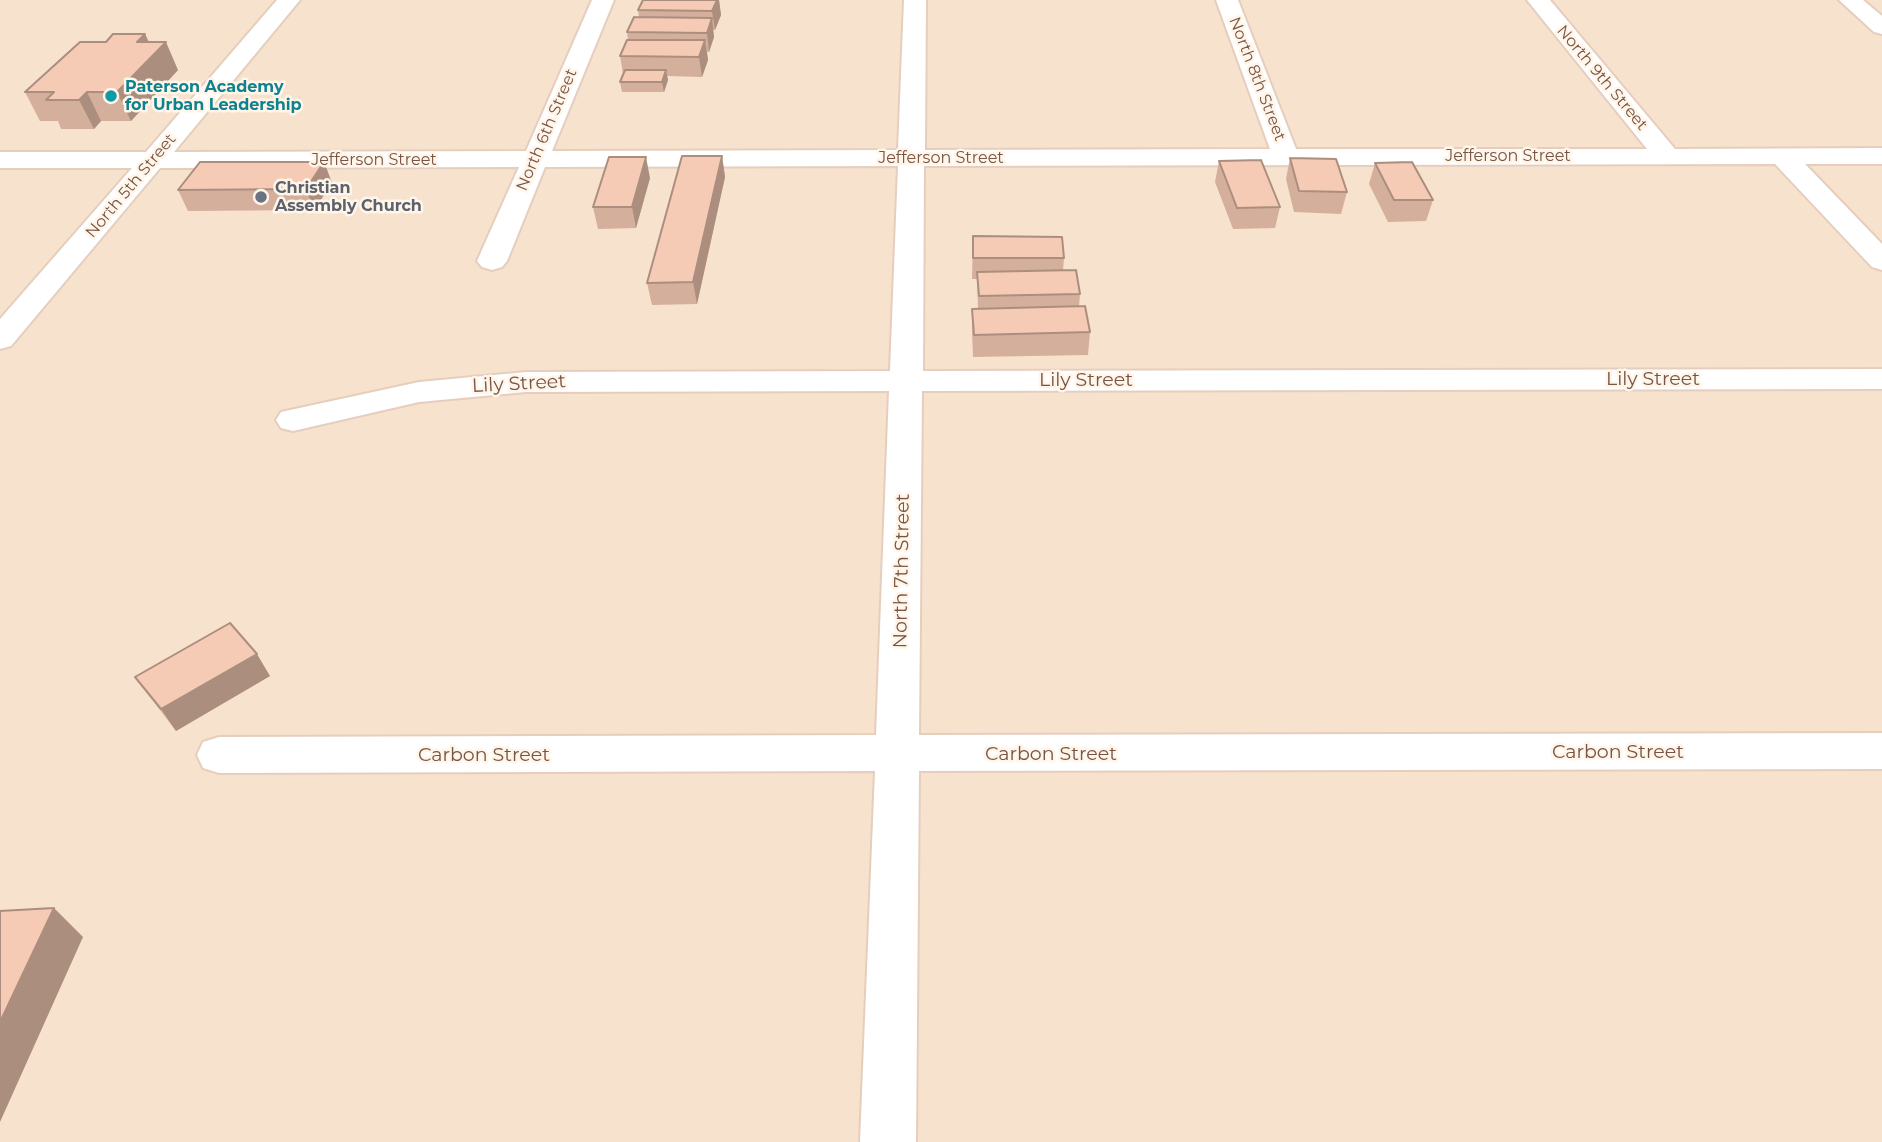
<!DOCTYPE html>
<style>
body{margin:0}
canvas{display:block;background:#fef1e0}
</style>
<canvas width="1882" height="1142"></canvas>
<script>
const c = document.querySelector('canvas').getContext('2d');
c.lineJoin = 'round';
function fillPath(path, color) {
  c.fillStyle = color;
  c.fill(path, 'evenodd');
}
function shape(rows) {
  const path = new Path2D();
  for (const r of rows) {
    path.moveTo(r[0], r[1]);
    for (let i = 2; i < r.length; i += 2) path.lineTo(r[i], r[i + 1]);
  }
  return path;
}
function strokePath(path, color, width, dash) {
  c.strokeStyle = color;
  c.lineWidth = width;
  c.lineCap = dash ? 'butt' : 'round';
  c.setLineDash(dash || []);
  c.stroke(path);
}
function drawText(font, color, halo, rows, align = 'center') {
  c.font = font + ' Montserrat,sans-serif';
  c.lineWidth = 5;
  c.setLineDash([]);
  c.textBaseline = 'middle';
  c.strokeStyle = halo;
  c.fillStyle = color;
  for (const [text, x, y, turn = 0] of rows) {
    c.save();
    c.translate(x, y);
    c.rotate((+turn || 0) * Math.PI / 180);
    c.textAlign = isNaN(turn) ? turn : align;
    if (halo) c.strokeText(text, 0, 0);
    c.fillText(text, 0, 0);
    c.restore();
  }
}
const residential = shape([
 [0,0,1882,0,1882,1142,0,1142]
]);
const street = shape([
 [277,0,300,0,174,152,526,151,592,0,614,0,552,151,898,150,904,0,926,0,925,150,1270,149,1216,0,1238,0,1296,149,1647,149,1527,0,1550,0,1675,149,1882,148,1882,164,1805,164,1882,244,1882,270,1872,267,1775,164,924,166,923,371,1882,369,1882,389,922,391,919,735,1882,733,1882,769,919,771,916,1142,860,1142,875,771,219,773,203,768,197,755,203,742,219,737,876,735,889,391,526,392,419,402,293,431,281,428,276,420,281,412,419,382,526,372,890,371,898,166,545,167,507,261,502,267,492,270,482,267,477,261,519,167,160,168,11,346,0,349,0,319,132,168,0,168,0,152,146,152,277,0],
 [1839,0,1863,0,1882,16,1882,34,1874,32,1839,0]
]);
const wall = shape([
 [643,0,719,0,721,15,715,30,713,30,714,37,709,52,707,52,708,60,702,77,667,76,668,80,664,92,622,92,620,82,623,74,620,56,628,40,627,32,639,17,638,10],
 [145,34,149,42,178,70,131,121,101,121,94,129,61,129,58,121,40,121,25,92,106,42],
 [722,156,725,177,697,304,652,305,647,283],
 [1290,158,1347,192,1341,214,1294,212,1286,179],
 [1219,161,1280,207,1275,228,1233,229,1215,182],
 [324,162,332,183,314,210,188,211,178,190],
 [1375,163,1433,200,1426,221,1388,222,1369,184],
 [650,178,636,228,598,229,593,207],
 [973,236,1064,258,1063,270,1080,294,1079,307,1090,332,1088,355,973,357,972,331,972,309,978,309,977,279,972,279],
 [270,676,176,731,135,677]
]);
const shadedWall = shape([
 [717,0,719,0,721,15,715,30,712,11],
 [712,18,714,37,709,52,707,33],
 [145,34,154,54,166,42,178,70,131,121,117,92,137,42],
 [705,40,708,60,702,77,699,57],
 [666,70,668,80,664,92,662,82],
 [87,92,101,121,94,129,79,100],
 [722,156,725,177,697,304,693,282],
 [646,157,650,178,636,228,632,207],
 [324,162,332,183,314,210,306,189],
 [257,654,270,676,176,731,161,709],
 [54,908,83,937,0,1122,0,1022]
]);
const building = shape([
 [643,0,717,0,712,11,638,10,643,0],
 [634,17,712,18,707,33,627,32,634,17],
 [113,34,145,34,137,42,166,42,117,92,87,92,79,100,46,100,54,92,25,92,80,42,106,42,113,34],
 [627,40,705,40,699,57,620,56,627,40],
 [625,70,666,70,662,82,620,82,625,70],
 [682,156,722,156,693,282,647,283,682,156],
 [609,157,646,157,632,207,593,207,609,157],
 [1290,158,1336,159,1347,192,1299,191,1290,158],
 [1261,160,1280,207,1237,208,1219,161,1261,160],
 [200,162,324,162,306,189,178,190,200,162],
 [1412,162,1433,200,1394,200,1375,163,1412,162],
 [973,236,1062,237,1064,258,973,258,973,236],
 [1076,270,1080,294,979,296,977,272,1076,270],
 [1085,306,1090,332,974,335,972,309,1085,306],
 [230,623,257,654,161,709,135,677,230,623],
 [54,908,0,1022,0,911,54,908]
]);
const markers = [
 [111,96,7,"#0f9aa8"],
 [261,197,7,"#6b7280"]
];
const farStreetnames = [
 ["North 9th Street",1602,78,50],
 ["North 8th Street",1257,79,69],
 ["North 6th Street",547,130,-67],
 ["Jefferson Street",1508,156],
 ["Jefferson Street",941,158],
 ["Jefferson Street",374,160],
 ["North 5th Street",131,186,-50]
];
const farCulturenames = [
 ["Paterson Academy",125,87],
 ["for Urban Leadership",125,105]
];
const farWorshipnames = [
 ["Christian",275,188],
 ["Assembly Church",275,206]
];
const streetNames = [
 ["Lily Street",1653,379],
 ["Lily Street",1086,380],
 ["Lily Street",519,384,-3],
 ["North 7th Street",902,571,-89],
 ["Carbon Street",1618,752],
 ["Carbon Street",1051,754],
 ["Carbon Street",484,755]
];
fillPath(residential, '#f7e2ce');
strokePath(street, '#e5cebe', 4);
fillPath(street, '#fff');
fillPath(wall, '#d4af9c');
fillPath(shadedWall, '#ac8e7f');
fillPath(building, '#f6cbb5');
strokePath(building, '#ac8e7f', 2);
for (const [x, y, r, color] of markers) {
  const dot = new Path2D();
  dot.arc(x, y, r, 0, 2 * Math.PI);
  c.fillStyle = color;
  c.fill(dot);
  strokePath(dot, '#fff5e9', 2.5);
}
drawText('16px', '#785445', '#fff5e9', farStreetnames);
drawText('bold 16px', '#0d838f', '#fff5e9', farCulturenames, 'left');
drawText('bold 16px', '#5b616d', '#fff5e9', farWorshipnames, 'left');
drawText('19px', '#785445', '#fff5e9', streetNames);
</script>
